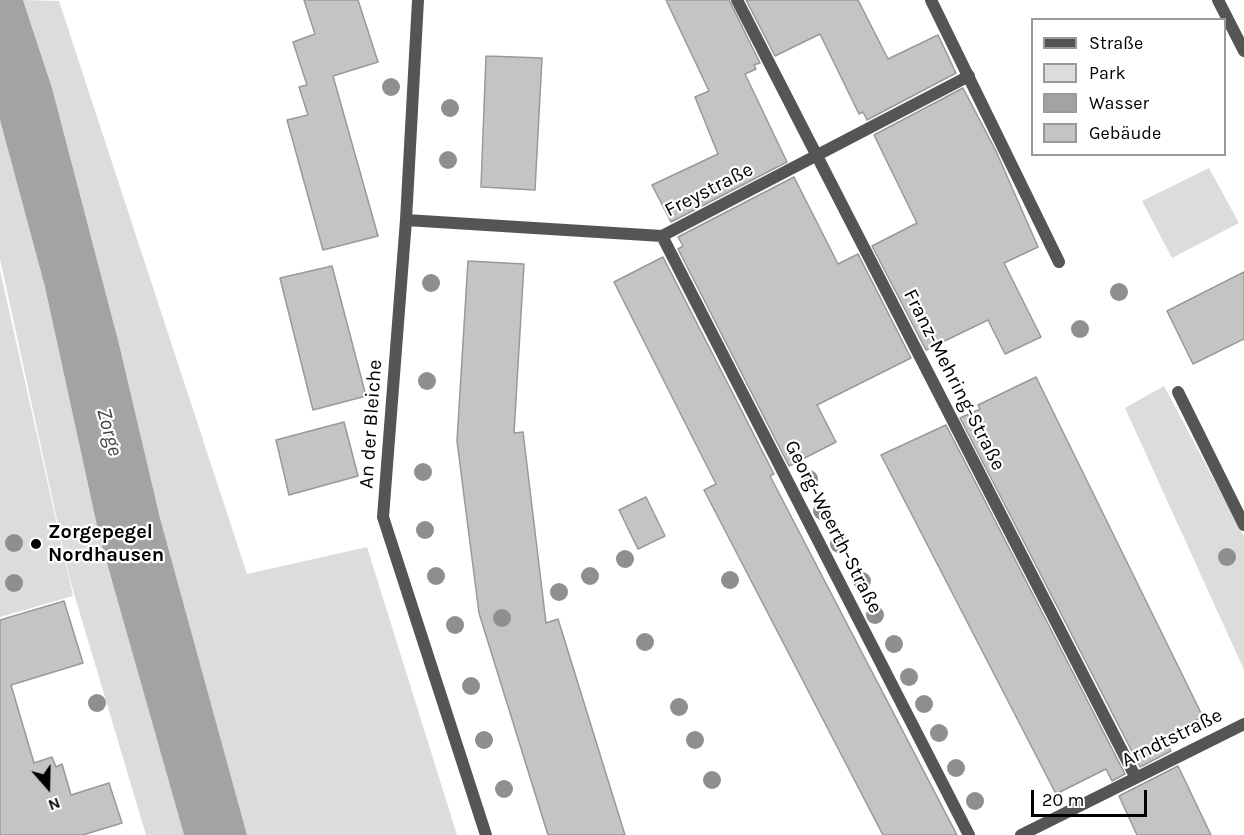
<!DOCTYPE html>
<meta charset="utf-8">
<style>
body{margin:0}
#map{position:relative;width:1244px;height:835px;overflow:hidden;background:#fff;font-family:Karla,sans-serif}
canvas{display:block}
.legend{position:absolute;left:1031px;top:18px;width:195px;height:138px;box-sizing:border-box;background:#fff;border:2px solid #999;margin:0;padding:8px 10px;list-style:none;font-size:18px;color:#000}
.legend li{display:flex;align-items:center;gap:12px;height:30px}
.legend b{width:30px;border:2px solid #999}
.north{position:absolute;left:18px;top:757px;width:60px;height:60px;-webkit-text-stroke:4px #fff;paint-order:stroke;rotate:160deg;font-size:16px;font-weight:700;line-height:24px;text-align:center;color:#000}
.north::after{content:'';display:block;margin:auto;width:21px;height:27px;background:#000;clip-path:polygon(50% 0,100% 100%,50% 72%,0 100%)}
.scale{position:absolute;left:1031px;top:790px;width:116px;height:27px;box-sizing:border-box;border:3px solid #000;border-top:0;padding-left:8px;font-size:18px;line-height:21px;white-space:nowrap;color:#000;-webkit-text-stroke:4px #fff;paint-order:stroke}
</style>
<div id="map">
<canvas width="1244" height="835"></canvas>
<ul class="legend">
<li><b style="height:8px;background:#555"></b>Straße</li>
<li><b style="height:16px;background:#dcdcdc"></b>Park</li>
<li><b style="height:16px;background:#a3a3a3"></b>Wasser</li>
<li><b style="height:16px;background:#c4c4c4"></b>Gebäude</li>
</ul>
<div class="north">N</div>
<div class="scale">20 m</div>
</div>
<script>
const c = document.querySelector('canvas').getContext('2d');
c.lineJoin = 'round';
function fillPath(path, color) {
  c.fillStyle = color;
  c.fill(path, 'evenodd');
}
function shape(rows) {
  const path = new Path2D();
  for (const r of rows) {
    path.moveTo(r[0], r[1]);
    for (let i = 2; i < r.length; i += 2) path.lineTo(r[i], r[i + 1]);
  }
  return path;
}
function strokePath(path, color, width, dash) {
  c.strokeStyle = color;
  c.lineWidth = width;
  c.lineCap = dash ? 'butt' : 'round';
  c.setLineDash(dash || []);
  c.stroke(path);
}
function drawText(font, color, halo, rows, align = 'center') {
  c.font = font + ' Karla,sans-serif';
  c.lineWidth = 4.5;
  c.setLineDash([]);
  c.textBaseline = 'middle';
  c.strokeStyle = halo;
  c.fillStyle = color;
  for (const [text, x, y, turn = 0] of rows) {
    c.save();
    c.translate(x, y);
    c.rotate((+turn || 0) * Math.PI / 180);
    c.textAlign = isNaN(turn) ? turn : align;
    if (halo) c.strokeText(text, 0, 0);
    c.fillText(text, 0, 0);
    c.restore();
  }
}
const green = shape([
 [23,0,59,1,247,574,367,547,457,835,247,835,160,518,119,344,52,88],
 [0,120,45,287,99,535,184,835,146,835,70,580,0,259],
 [1209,168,1239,223,1172,258,1142,201],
 [0,270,73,596,0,617],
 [1164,386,1244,536,1244,670,1125,408]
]);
const water = shape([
 [0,0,23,0,52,88,119,344,160,518,247,835,184,835,99,535,45,287,0,120]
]);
const building = shape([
 [304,0,358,0,378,62,333,76,378,236,323,250,287,120,308,115,299,87,307,85,293,42,315,34,304,0],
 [666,0,729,0,760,63,754,65,756,69,745,74,787,162,671,222,652,185,718,154,695,97,709,91,666,0],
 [746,0,858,0,888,59,938,35,956,73,867,120,863,112,859,114,820,34,775,56,746,0],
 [486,56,542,58,535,190,481,187,486,56],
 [963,88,996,151,1038,247,1004,263,1041,337,1005,354,988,320,926,350,872,246,917,223,874,135,963,88],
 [794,177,838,264,858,254,911,358,817,405,836,442,789,466,678,249,683,246,678,237,794,177],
 [663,257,774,474,770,476,957,835,883,835,704,490,716,484,614,282,663,257],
 [468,261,524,264,514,433,523,432,546,623,558,619,625,835,548,835,479,613,457,441,468,261],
 [332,266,366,396,313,410,280,278,332,266],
 [1244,272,1244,339,1193,364,1167,311,1244,272],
 [1036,377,1203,717,1164,736,1171,751,1140,767,960,418,980,409,978,405,1036,377],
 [344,422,358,476,289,495,276,440,344,422],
 [946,425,1125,774,1112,781,1106,769,1056,794,881,455,946,425],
 [646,497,665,536,638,549,619,510,646,497],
 [64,601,83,663,11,685,34,763,52,757,56,767,62,764,71,795,109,783,122,823,83,835,0,835,0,620,64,601],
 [1178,766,1211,835,1137,835,1119,796,1178,766]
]);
const service = shape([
 [931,0,1059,262],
 [1178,392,1244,525]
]);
const minor = shape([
 [418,0,406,220,383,517,486,835],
 [737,0,1136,778],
 [1218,0,1244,51],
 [406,220,662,236,969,76],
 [662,236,969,835],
 [1021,835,1244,724]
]);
const trees = [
 [391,87],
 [450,108],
 [448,160],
 [431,283],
 [1119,292],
 [1080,329],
 [427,381],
 [423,472],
 [809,479],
 [822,511],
 [425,530],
 [14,543],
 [839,544],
 [1227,557],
 [625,559],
 [436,576],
 [590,576],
 [730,580],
 [862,581],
 [14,583],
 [559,592],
 [875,615],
 [502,618],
 [455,625],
 [645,642],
 [894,644],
 [909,677],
 [471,686],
 [97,703],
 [924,704],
 [679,707],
 [939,733],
 [484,740],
 [695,740],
 [956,768],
 [712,780],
 [504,789],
 [975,801]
];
const markers = [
 [36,544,6,"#000"]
];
const streetNames = [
 ["Freystraße",709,190,-27],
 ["Franz-Mehring-Straße",954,380,63],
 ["An der Bleiche",371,424,-86],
 ["Georg-Weerth-Straße",833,527,63],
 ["Arndtstraße",1172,738,-26]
];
const poiNames = [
 ["Zorgepegel",48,532],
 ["Nordhausen",48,555]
];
const waterNames = [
 ["Zorge",109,432,75]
];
fillPath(green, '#dcdcdc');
fillPath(water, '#a3a3a3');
fillPath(building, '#c4c4c4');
strokePath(building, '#999', 1.5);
strokePath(service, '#555', 12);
strokePath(minor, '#555', 12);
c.fillStyle = '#8f8f8f';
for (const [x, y] of trees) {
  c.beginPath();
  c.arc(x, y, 9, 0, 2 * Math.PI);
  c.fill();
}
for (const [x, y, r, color] of markers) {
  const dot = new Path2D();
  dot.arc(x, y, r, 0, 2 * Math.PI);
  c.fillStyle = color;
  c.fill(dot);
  strokePath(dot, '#fff', 2);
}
drawText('20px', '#000', '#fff', streetNames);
drawText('bold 20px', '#000', '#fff', poiNames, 'left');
drawText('italic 21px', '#444', '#fff', waterNames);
</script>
